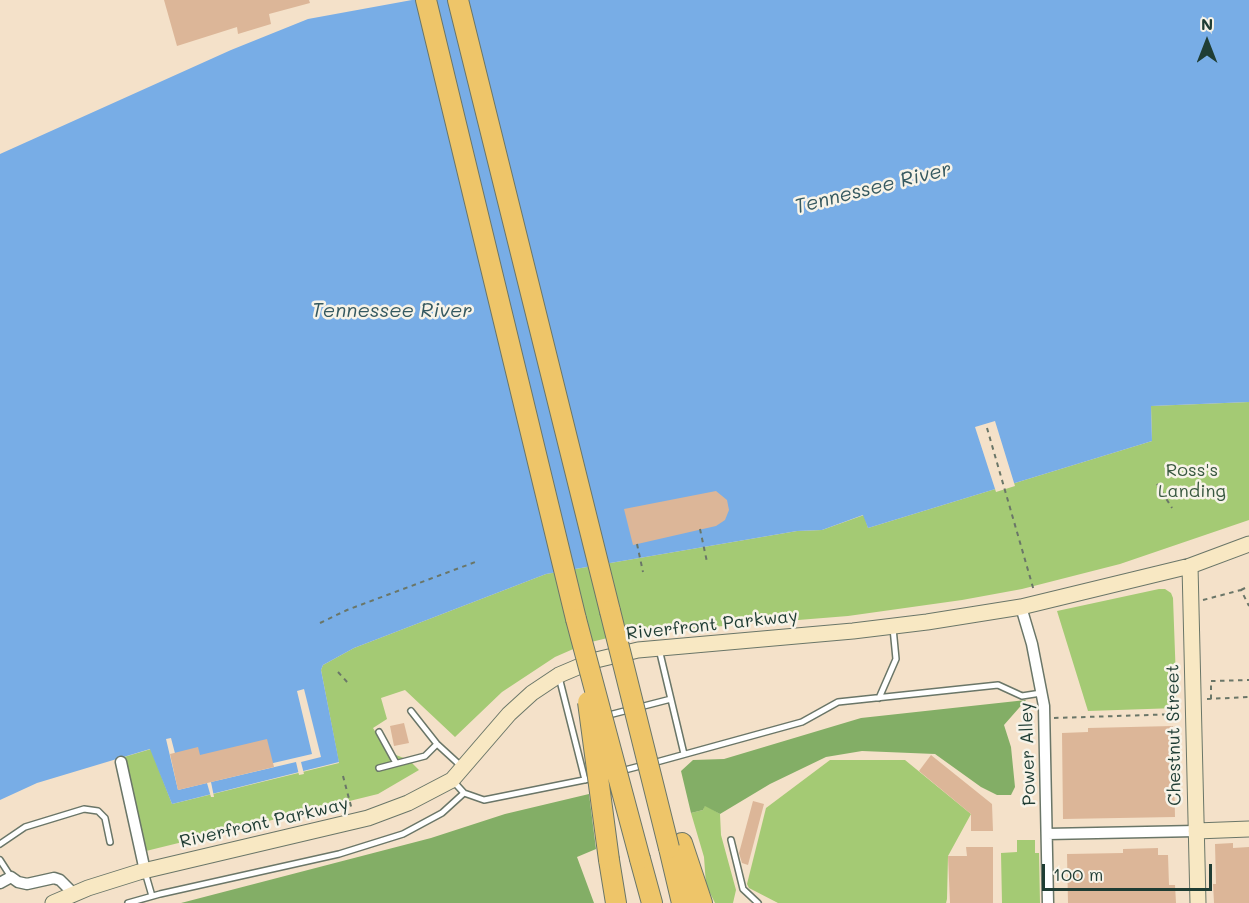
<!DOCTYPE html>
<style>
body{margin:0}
#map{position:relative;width:1249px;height:903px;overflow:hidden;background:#f4e1c9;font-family:Mali,sans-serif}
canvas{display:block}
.north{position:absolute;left:1177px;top:12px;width:60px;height:60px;-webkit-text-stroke:4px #f7f3e8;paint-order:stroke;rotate:0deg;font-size:16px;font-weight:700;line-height:24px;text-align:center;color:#1f3d34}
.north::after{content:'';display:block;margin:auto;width:21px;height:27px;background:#1f3d34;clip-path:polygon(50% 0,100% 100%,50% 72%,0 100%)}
.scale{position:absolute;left:1042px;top:864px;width:170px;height:27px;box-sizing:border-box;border:3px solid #1f3d34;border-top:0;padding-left:8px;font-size:18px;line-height:21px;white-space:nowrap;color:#1f3d34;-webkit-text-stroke:4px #f7f3e8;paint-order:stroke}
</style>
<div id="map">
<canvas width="1249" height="903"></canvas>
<div class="north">N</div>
<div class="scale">100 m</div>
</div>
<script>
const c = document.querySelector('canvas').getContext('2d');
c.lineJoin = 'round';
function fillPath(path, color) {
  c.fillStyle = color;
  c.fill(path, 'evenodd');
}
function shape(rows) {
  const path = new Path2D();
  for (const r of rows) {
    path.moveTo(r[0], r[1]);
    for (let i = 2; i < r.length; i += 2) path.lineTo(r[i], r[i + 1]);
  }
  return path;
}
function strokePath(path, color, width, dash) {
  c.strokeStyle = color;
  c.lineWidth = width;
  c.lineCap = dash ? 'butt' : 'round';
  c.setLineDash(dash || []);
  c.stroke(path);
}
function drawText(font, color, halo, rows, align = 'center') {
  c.font = font + ' Mali,sans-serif';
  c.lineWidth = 5;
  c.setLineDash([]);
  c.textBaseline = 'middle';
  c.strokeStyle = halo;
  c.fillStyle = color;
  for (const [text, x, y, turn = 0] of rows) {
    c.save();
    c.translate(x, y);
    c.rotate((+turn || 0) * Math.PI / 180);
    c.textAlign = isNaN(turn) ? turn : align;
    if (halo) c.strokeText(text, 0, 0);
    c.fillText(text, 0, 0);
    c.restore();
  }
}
const green = shape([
 [1249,402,1249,520,1120,564,1022,589,962,600,848,616,624,634,587,643,555,657,502,692,455,737,405,690,381,698,387,719,373,728,388,752,409,760,419,770,378,794,146,851,124,757,151,749,172,804,339,763,321,670,323,665,354,648,546,574,797,531,822,530,864,515,868,528,1152,441,1151,406],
 [1159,589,1165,589,1171,593,1173,598,1177,708,1088,711,1057,611],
 [830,760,905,760,971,814,948,856,947,899,946,903,778,903,749,888,747,884,766,808],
 [705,805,720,814,721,835,736,890,733,903,715,903,706,885,704,857,691,813,703,810],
 [1017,840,1035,840,1035,853,1039,853,1040,903,1002,903,1001,853,1017,852]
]);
const forest = shape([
 [1026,700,1004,725,1011,747,1015,787,1011,795,997,795,981,787,935,754,862,751,826,757,770,784,720,814,705,806,703,810,691,813,681,771,693,760,724,759,861,718],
 [589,794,596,849,577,857,594,903,181,903,431,838,505,814]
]);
const water = shape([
 [412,0,1249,0,1249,402,1151,406,1152,441,868,528,863,515,822,530,797,531,546,574,354,648,323,665,321,670,339,762,172,804,150,749,37,783,0,800,0,154,231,50,308,19]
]);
const pier = shape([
 [995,421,1015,486,996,492,975,427],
 [304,689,321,757,301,762,304,774,299,775,296,762,211,782,214,797,211,797,207,783,178,790,166,739,171,738,183,784,312,754,297,691]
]);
const building = shape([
 [164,0,309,0,310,3,269,14,271,24,238,34,237,27,177,46],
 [716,491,727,500,729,510,725,520,716,526,633,545,624,509],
 [404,723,409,743,394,746,390,726],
 [1173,726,1175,817,1063,819,1062,733,1088,732,1088,728],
 [267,739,274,767,178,790,170,754,198,747,200,755],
 [931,755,992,804,993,831,971,831,971,814,919,771],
 [753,801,764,804,748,865,742,863,739,853],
 [1233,843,1233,848,1249,847,1249,903,1214,903,1213,884,1216,884,1215,844],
 [966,847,993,847,993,903,950,903,948,856,967,856],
 [1158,848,1158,855,1168,855,1169,885,1175,885,1176,903,1068,903,1067,854,1123,853,1123,849]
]);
const path = shape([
 [987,428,1034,591],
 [1157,484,1172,508],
 [700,529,707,562],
 [637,544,643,572],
 [1241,590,1249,586],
 [1203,600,1241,590,1249,606],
 [320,623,347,610,478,561],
 [338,672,348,683],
 [1207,699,1249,697],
 [1211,699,1211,681,1249,680],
 [1054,718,1180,714],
 [343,776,352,810]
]);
const lane = shape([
 [659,649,684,754],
 [559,677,585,780],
 [879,698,896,659,893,628],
 [411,711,437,744,461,766],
 [605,716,671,699],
 [379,732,396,763],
 [653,763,802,722,838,702,998,685,1022,696,1041,693],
 [379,768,425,756,437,744],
 [621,771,644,765],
 [464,793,484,800,594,778],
 [731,840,743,889,758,903],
 [0,844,25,827,84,809,98,811,105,818,110,842],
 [0,860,11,877],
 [145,872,152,896],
 [128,903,160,894,339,854,403,834,442,813,464,793,454,782]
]);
const street = shape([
 [1021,607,1032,644,1044,706,1048,903],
 [121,762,145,871],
 [1047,834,1196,831],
 [0,883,11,877,18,882,27,884,54,878,60,880,74,894]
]);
const secondary = shape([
 [1190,566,1198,903],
 [1196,831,1249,829],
 [53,903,88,888,139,872,368,818,408,803,452,780,509,714,532,693,559,675,592,661,638,650,853,631,927,622,1021,607,1190,566,1249,544]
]);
const highway = shape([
 [426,0,576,619],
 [458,0,610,611],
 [682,843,702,903],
 [669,848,682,903],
 [640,859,652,903],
 [609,860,616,903]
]);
const highwayBridge = shape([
 [610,611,669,848],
 [576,619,640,859],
 [588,702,609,860]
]);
const parkNames = [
 ["Ross's",1192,470],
 ["Landing",1192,491]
];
const streetNames = [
 ["Riverfront Parkway",712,625,-6],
 ["Chestnut Street",1174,735,-91],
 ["Power Alley",1028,754,-92],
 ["Riverfront Parkway",264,823,-13]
];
const waterNames = [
 ["Tennessee River",873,188,-14],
 ["Tennessee River",392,311]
];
fillPath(green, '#a4ca74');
fillPath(forest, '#83ae66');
fillPath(water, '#78ade6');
fillPath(pier, '#f4e1c9');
fillPath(building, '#dcb698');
strokePath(lane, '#6a7668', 8);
strokePath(street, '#6a7668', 13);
strokePath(secondary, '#6a7668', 17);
strokePath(highway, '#6a7668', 22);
strokePath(path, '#6a7668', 2, [4.5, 4.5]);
strokePath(lane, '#fff', 5);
strokePath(street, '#fff', 10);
strokePath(secondary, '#f8e8c3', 15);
strokePath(highway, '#eec569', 20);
strokePath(highwayBridge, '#6a7668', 22, []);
strokePath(highwayBridge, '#eec569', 20);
drawText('18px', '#3a5941', '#f7f3e8', parkNames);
drawText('18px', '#1f3d34', '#f7f3e8', streetNames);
drawText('italic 20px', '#355960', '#f7f3e8', waterNames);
</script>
